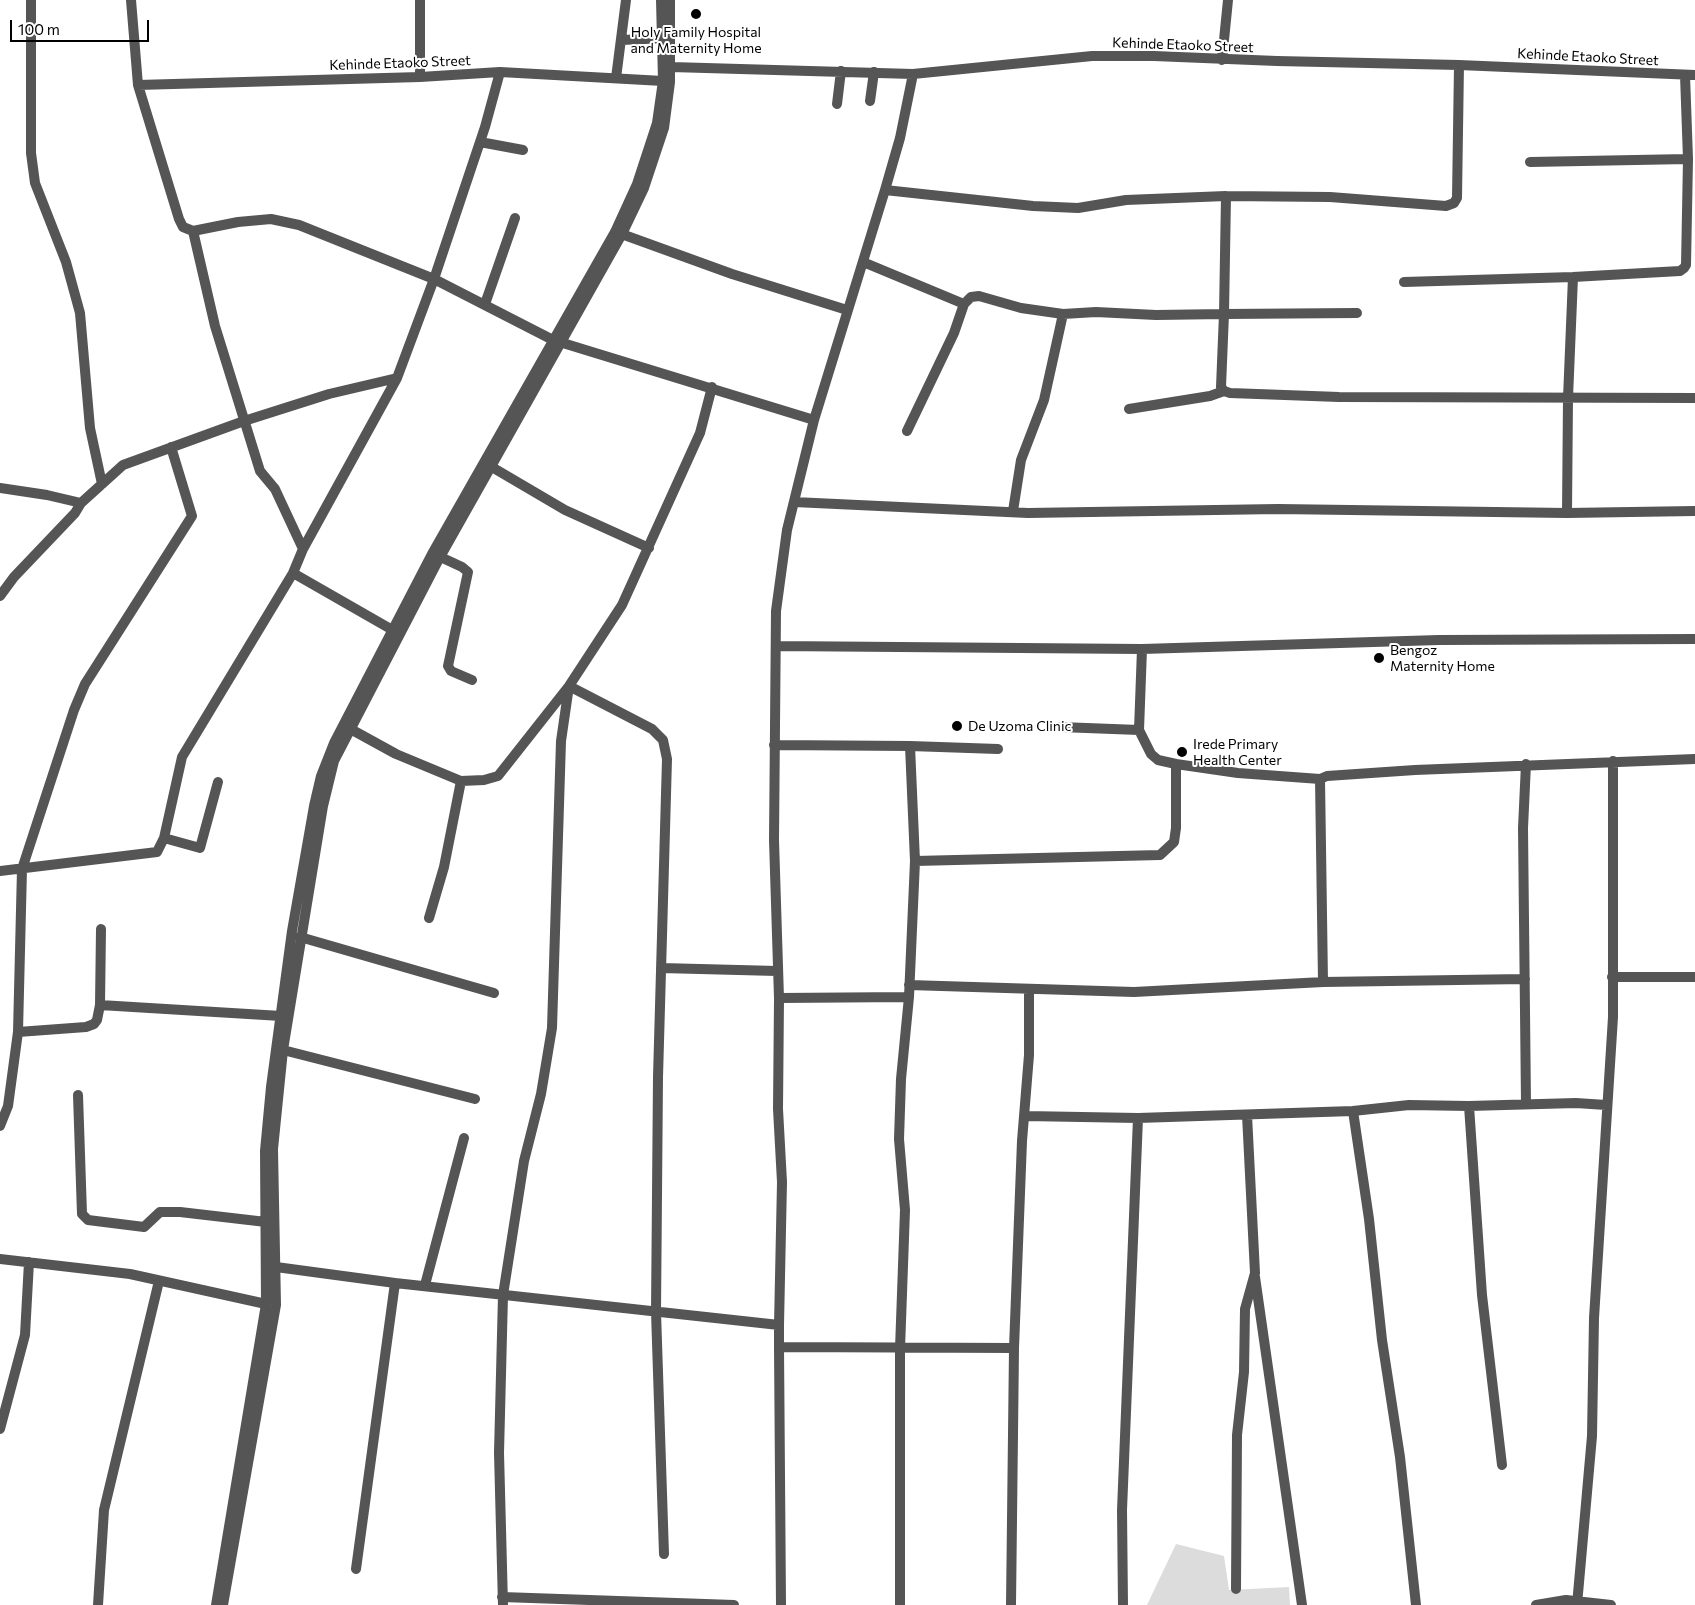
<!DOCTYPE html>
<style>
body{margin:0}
#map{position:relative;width:1695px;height:1605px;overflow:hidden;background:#fff;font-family:Commissioner,sans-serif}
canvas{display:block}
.scale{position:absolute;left:10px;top:20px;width:139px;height:22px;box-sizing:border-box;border:2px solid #000;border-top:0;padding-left:6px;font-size:15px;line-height:18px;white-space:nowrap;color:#000;-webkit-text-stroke:4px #fff;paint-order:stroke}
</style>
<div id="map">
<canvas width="1695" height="1605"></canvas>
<div class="scale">100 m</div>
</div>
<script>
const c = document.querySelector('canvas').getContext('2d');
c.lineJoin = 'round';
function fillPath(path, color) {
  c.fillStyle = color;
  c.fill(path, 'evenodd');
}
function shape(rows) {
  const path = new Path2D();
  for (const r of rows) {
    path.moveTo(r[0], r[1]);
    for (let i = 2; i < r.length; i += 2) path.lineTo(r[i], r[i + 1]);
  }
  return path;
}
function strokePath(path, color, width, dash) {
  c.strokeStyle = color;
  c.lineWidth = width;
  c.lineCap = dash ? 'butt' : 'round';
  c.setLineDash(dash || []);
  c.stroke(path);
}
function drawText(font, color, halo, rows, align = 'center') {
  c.font = font + ' Commissioner,sans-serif';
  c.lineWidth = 4;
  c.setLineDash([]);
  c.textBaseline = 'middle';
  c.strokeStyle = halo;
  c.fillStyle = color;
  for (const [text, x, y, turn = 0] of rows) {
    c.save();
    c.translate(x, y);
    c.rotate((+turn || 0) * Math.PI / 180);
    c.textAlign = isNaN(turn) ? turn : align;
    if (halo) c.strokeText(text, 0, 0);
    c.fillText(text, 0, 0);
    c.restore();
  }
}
const green = shape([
 [1176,1544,1224,1556,1229,1590,1289,1587,1290,1605,1147,1605]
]);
const street = shape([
 [31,0,31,153,35,183,66,262,80,313,90,428,102,484],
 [131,0,138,85,179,219,183,227,193,231,238,222,271,219,299,225,434,279,553,340,814,420],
 [622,40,667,38],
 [1222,60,1228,0],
 [671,67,913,74,1092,56,1154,56,1277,61,1459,65,1695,75],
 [420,77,420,0],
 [616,78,626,0],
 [138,85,420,77,500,72,663,81],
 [870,101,874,72],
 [837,104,841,71],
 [480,142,523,150],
 [1530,162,1688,159],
 [885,190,1033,206,1078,208,1126,200,1226,196,1330,197,1446,206,1454,203,1457,198,1459,65],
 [193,231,215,326,260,471,275,489,303,549],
 [616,232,732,274,847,310],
 [863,262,964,304,971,297,979,296,1021,308,1063,314,1096,312,1156,315,1224,314,1226,196],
 [1404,282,1573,277,1680,271,1684,268,1686,265,1688,159,1685,75],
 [485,304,515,218],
 [1357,313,1224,314,1221,387,1224,391,1230,393,1339,397,1695,398],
 [1129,409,1210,396,1224,391],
 [907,431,954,333,964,304],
 [171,447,192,516,85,684,74,710,22,869,18,1032,86,1027,94,1024,97,1020,100,1005,281,1016],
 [485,463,565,510,649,548],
 [0,488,47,495,81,503],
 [794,502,1028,513,1278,509,1567,513,1695,511],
 [1013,511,1021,460,1044,400,1063,314],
 [1567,513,1568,398,1573,277],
 [434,554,462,567,468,572,448,666,451,671,472,680],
 [293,573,396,632],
 [0,596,14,577,75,513,81,503,123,465,244,421,329,394,397,378],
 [776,646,1142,649,1439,640,1695,639],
 [1142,649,1139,730,1151,754,1158,760,1176,764,1238,773,1320,779,1327,776,1415,770,1695,759],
 [569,686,652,729,663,740,667,759,658,1077,656,1312,664,1554],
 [345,726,396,754,461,781,484,780,498,776,569,686,622,605,700,433,712,387],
 [1060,727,1139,730],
 [774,745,910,746,998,749],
 [1526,764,1523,828,1526,1103],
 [1320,779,1323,982],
 [164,838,200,848,218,782],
 [915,861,1160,855,1174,842,1176,828,1176,764],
 [0,871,157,852,164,838,182,757,293,573,303,549,397,378,434,279,485,127,500,72],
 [429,918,444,867,461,781],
 [300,937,494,993],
 [661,968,777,971],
 [1612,977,1695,977],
 [909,985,1134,992,1323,982,1525,979],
 [779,998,909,997],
 [100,1005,101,929],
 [283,1050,475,1099],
 [78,1095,82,1214,88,1220,144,1227,160,1212,180,1212,266,1222],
 [1469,1106,1482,1295,1502,1465],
 [1353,1111,1369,1219,1382,1340,1400,1457,1416,1605],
 [1025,1116,1138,1118,1353,1111,1409,1105,1469,1106,1576,1103,1606,1105],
 [0,1126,8,1106,18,1032],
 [0,1259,130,1274,266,1304],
 [276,1267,395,1283,779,1325,779,1347,1014,1348],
 [1255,1277,1302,1605],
 [425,1285,464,1138],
 [779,1325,782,1182,778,1109,779,998,774,840,776,611,787,530,814,420,885,190,900,138,913,74],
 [779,1347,781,1605],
 [0,1429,25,1335,29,1262],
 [356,1569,395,1283],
 [1236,1589,1237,1435,1244,1372,1245,1309,1255,1273,1247,1115],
 [502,1597,734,1605],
 [98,1605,104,1510,159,1281],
 [216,1605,266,1304,265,1151,271,1087,292,931,314,806,321,776,334,743,432,554,615,232,637,184,657,123,663,81,661,0],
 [223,1605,276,1305,273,1149,283,1050,323,806,334,761,440,557,622,234,644,188,664,128,670,82,670,0],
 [503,1605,499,1453,503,1295,524,1161,541,1094,552,1028,561,741,569,686],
 [900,1605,900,1349,905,1210,899,1139,901,1079,909,997,915,861,910,746],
 [1011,1605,1014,1348,1022,1141,1029,1055,1029,989],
 [1123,1605,1122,1510,1138,1118],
 [1536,1605,1566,1600,1611,1605],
 [1577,1605,1592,1436,1594,1318,1613,1017,1613,761]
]);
const markers = [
 [696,14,6,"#000"],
 [1379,658,6,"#000"],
 [957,726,6,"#000"],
 [1182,752,6,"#000"]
];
const poiNames = [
 ["Holy Family Hospital",696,32,"center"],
 ["and Maternity Home",696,48,"center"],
 ["Bengoz",1390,650],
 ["Maternity Home",1390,666],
 ["De Uzoma Clinic",968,726],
 ["Irede Primary",1193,744],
 ["Health Center",1193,760]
];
const streetNames = [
 ["Kehinde Etaoko Street",1183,45,2],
 ["Kehinde Etaoko Street",1588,57,3],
 ["Kehinde Etaoko Street",400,63,-2]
];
fillPath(green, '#dcdcdc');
strokePath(street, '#555', 10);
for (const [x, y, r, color] of markers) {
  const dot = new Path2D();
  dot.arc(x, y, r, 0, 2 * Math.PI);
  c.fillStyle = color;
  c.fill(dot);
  strokePath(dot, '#fff', 2);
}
drawText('14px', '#000', '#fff', poiNames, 'left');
drawText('14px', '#000', '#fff', streetNames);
</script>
